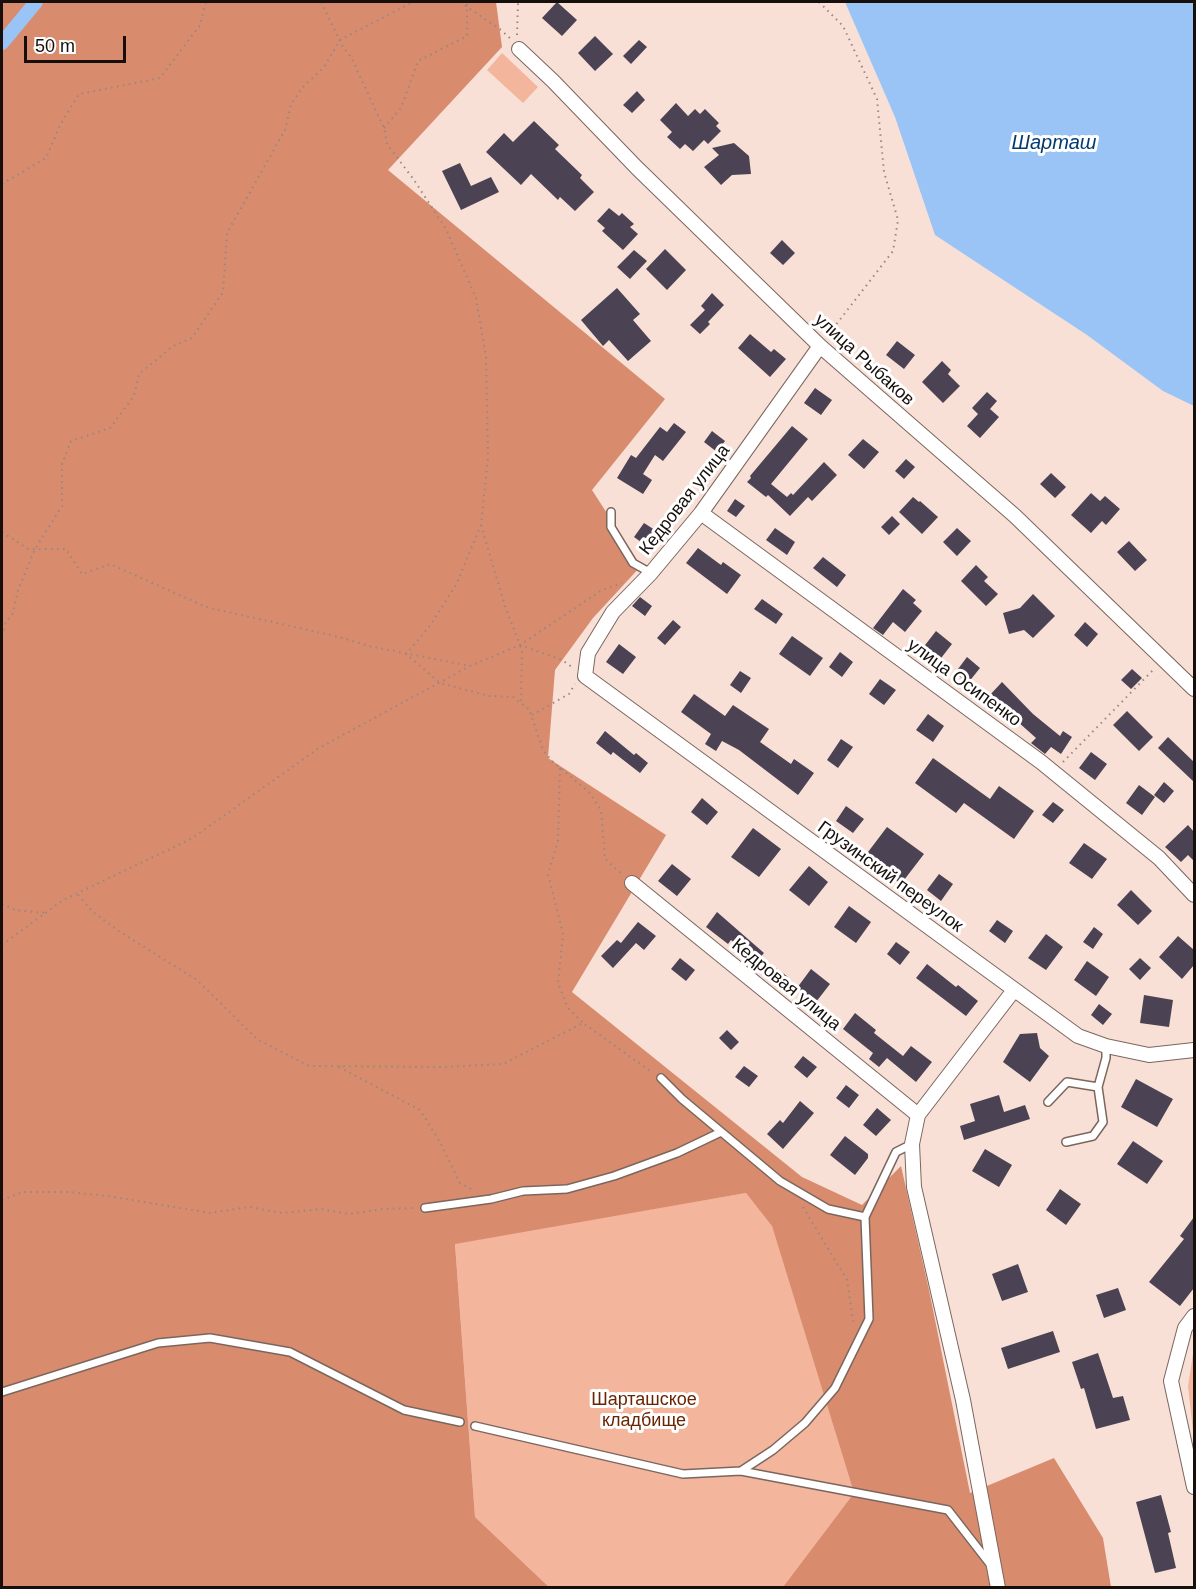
<!DOCTYPE html>
<meta charset="utf-8">
<style>
body{margin:0}
#map{position:relative;width:1196px;height:1589px;overflow:hidden;background:#f8e0d7;font-family:Helvetica,sans-serif}
canvas{display:block}
.frame{position:absolute;inset:0;border:3px solid #170f0c;pointer-events:none}
.scale{position:absolute;left:24px;top:36px;width:102px;height:27px;box-sizing:border-box;border:3px solid #170f0c;border-top:0;padding-left:8px;font-size:18px;line-height:21px;white-space:nowrap;color:#170f0c;-webkit-text-stroke:4px #fff;paint-order:stroke}
</style>
<div id="map">
<canvas width="1196" height="1589"></canvas>
<div class="frame"></div>
<div class="scale">50 m</div>
</div>
<script>
const c = document.querySelector('canvas').getContext('2d');
c.lineJoin = 'round';
function fillPath(path, color) {
  c.fillStyle = color;
  c.fill(path, 'evenodd');
}
function shape(rows) {
  const path = new Path2D();
  for (const r of rows) {
    path.moveTo(r[0], r[1]);
    for (let i = 2; i < r.length; i += 2) path.lineTo(r[i], r[i + 1]);
  }
  return path;
}
function strokePath(path, color, width, dash) {
  c.strokeStyle = color;
  c.lineWidth = width;
  c.lineCap = dash ? 'butt' : 'round';
  c.setLineDash(dash || []);
  c.stroke(path);
}
function drawText(font, color, halo, rows, align = 'center') {
  c.font = font + ' Helvetica,sans-serif';
  c.lineWidth = 6;
  c.setLineDash([]);
  c.textBaseline = 'middle';
  c.strokeStyle = halo;
  c.fillStyle = color;
  for (const [text, x, y, turn = 0] of rows) {
    c.save();
    c.translate(x, y);
    c.rotate((+turn || 0) * Math.PI / 180);
    c.textAlign = isNaN(turn) ? turn : align;
    if (halo) c.strokeText(text, 0, 0);
    c.fillText(text, 0, 0);
    c.restore();
  }
}
const green = shape([
 [502,53,538,87,523,103,487,70],
 [746,1193,772,1225,854,1493,783,1587,549,1587,475,1517,455,1243],
 [1194,1348,1194,1440,1188,1386]
]);
const forest = shape([
 [2,2,496,2,502,47,388,170,665,399,592,490,641,566,593,618,555,670,548,758,666,835,572,992,802,1177,862,1205,901,1166,929,1290,970,1493,1054,1458,1103,1538,1111,1587,783,1587,854,1493,772,1226,746,1193,455,1244,475,1517,549,1587,2,1588]
]);
const water = shape([
 [845,2,1194,2,1194,406,1163,391,1087,335,935,235,895,117]
]);
const canal = shape([
 [2,43,36,2]
]);
const building = shape([
 [557,2,577,20,562,36,542,18],
 [595,36,613,54,595,71,578,53],
 [639,40,647,47,631,64,623,56],
 [637,91,645,100,632,113,623,105],
 [676,103,688,116,695,109,700,114,705,109,719,123,716,126,721,131,708,144,704,140,693,151,685,144,680,149,667,137,672,132,660,120],
 [534,121,559,145,555,149,582,175,580,178,594,192,575,211,560,197,558,200,531,174,521,185,486,152,504,133,513,142],
 [734,143,749,156,751,174,732,175,721,185,704,167,719,155,712,148],
 [460,163,471,186,491,177,499,192,461,210,442,171],
 [609,208,619,216,622,213,634,224,630,227,638,234,623,250,602,231,605,228,597,221],
 [782,240,795,253,783,265,770,253],
 [665,249,686,270,667,290,646,269],
 [634,250,647,261,630,279,617,267],
 [617,288,640,314,633,320,651,341,628,361,609,340,603,346,581,320],
 [712,293,724,305,708,322,710,324,700,334,690,325,705,310,701,306],
 [750,334,771,352,774,349,786,359,770,377,738,348],
 [897,341,915,355,904,369,886,355],
 [942,361,951,370,948,374,960,386,943,403,922,382],
 [815,388,832,400,821,415,804,403],
 [987,392,997,401,990,409,999,417,980,438,967,426,978,414,972,408],
 [674,423,686,432,663,461,655,455,643,474,652,480,643,494,617,478,631,455,636,458,660,427,667,432],
 [792,426,808,439,771,484,787,497,791,493,793,495,824,462,837,475,812,501,808,497,790,516,768,495,766,497,747,482,751,478,750,476],
 [712,431,725,441,717,452,704,442],
 [863,439,879,452,864,469,848,455],
 [906,459,915,467,904,479,895,471],
 [1051,473,1066,487,1055,498,1040,484],
 [1091,493,1100,501,1105,496,1120,509,1106,525,1102,521,1091,533,1071,515],
 [913,497,919,502,920,501,938,517,922,534,899,512],
 [735,499,745,506,736,517,727,511],
 [892,516,900,524,889,535,881,527],
 [644,523,658,532,648,547,634,537],
 [775,528,795,542,787,555,766,540],
 [957,528,971,541,957,556,943,542],
 [1129,541,1147,560,1135,571,1117,552],
 [698,548,721,565,723,562,741,575,727,594,686,563],
 [823,557,846,575,837,587,813,568],
 [976,565,988,577,984,581,998,594,986,606,961,581],
 [903,589,916,600,913,603,922,611,905,632,893,622,883,635,873,628],
 [1033,594,1055,616,1033,638,1024,630,1009,634,1003,613,1020,608],
 [640,597,652,606,645,616,632,606],
 [762,599,783,614,776,624,754,609],
 [673,620,681,627,665,645,657,638],
 [1085,622,1098,634,1087,647,1074,635],
 [936,631,952,644,938,662,922,649],
 [792,636,823,658,810,676,779,654],
 [619,644,636,657,623,674,606,662],
 [840,652,853,662,842,677,829,667],
 [967,657,980,668,968,683,955,673],
 [1132,669,1142,678,1131,689,1121,680],
 [740,671,751,678,741,693,730,685],
 [880,679,896,690,884,705,869,694],
 [1002,682,1033,714,1060,736,1063,731,1072,737,1061,754,1051,747,1045,754,1031,743,1036,738,989,696],
 [694,694,725,716,733,705,769,729,760,742,791,764,794,759,814,773,798,795,739,750,722,741,716,751,705,744,711,734,681,712],
 [1127,711,1153,737,1139,751,1113,725],
 [928,714,944,726,933,742,916,730],
 [605,731,634,755,636,753,648,763,640,773,613,752,611,755,596,743],
 [1168,737,1194,762,1194,782,1158,748],
 [841,739,853,747,838,768,827,760],
 [1091,752,1107,764,1095,780,1079,768],
 [933,758,990,799,999,786,1034,811,1014,839,964,803,956,813,915,783],
 [1164,782,1174,791,1164,803,1154,795],
 [1139,785,1155,797,1142,815,1126,803],
 [702,798,718,812,707,825,691,812],
 [1053,802,1064,810,1053,823,1042,815],
 [846,806,864,819,853,833,836,821],
 [1188,825,1194,832,1194,861,1188,855,1181,862,1165,847],
 [887,827,924,854,901,884,865,856],
 [753,828,781,849,759,877,731,857],
 [1084,843,1107,859,1092,879,1069,863],
 [672,864,691,879,677,896,658,881],
 [809,866,828,882,809,906,789,890],
 [939,874,953,884,941,901,927,890],
 [1131,890,1152,911,1138,925,1117,905],
 [849,906,871,922,856,943,834,927],
 [717,912,764,953,757,961,731,940,728,944,706,927],
 [997,920,1013,931,1005,943,989,931],
 [638,922,656,936,644,950,636,943,613,968,601,956,617,940,621,943],
 [1094,927,1103,934,1093,949,1083,942],
 [1046,934,1063,947,1046,970,1028,958],
 [1178,936,1194,950,1194,965,1182,979,1159,957],
 [896,942,910,952,900,965,887,954],
 [680,958,695,970,686,981,671,969],
 [1140,958,1151,968,1140,980,1129,969],
 [1087,961,1109,977,1096,996,1074,980],
 [927,964,956,987,958,985,978,1001,966,1016,916,978],
 [776,968,788,977,781,987,769,977],
 [811,969,830,984,816,1002,797,988],
 [1144,995,1173,1000,1169,1027,1140,1023],
 [1099,1004,1112,1014,1103,1025,1091,1015],
 [855,1013,876,1030,874,1033,903,1056,911,1046,932,1062,916,1082,887,1058,879,1067,869,1059,873,1053,843,1029],
 [727,1030,739,1042,731,1050,719,1038],
 [1037,1033,1040,1048,1049,1056,1030,1082,1003,1062,1020,1034],
 [803,1056,817,1067,807,1078,794,1067],
 [744,1066,758,1076,749,1087,735,1077],
 [1136,1079,1173,1099,1157,1127,1121,1107],
 [846,1085,859,1095,849,1108,836,1098],
 [999,1095,1004,1112,1025,1105,1030,1119,964,1140,960,1126,975,1121,970,1104],
 [800,1101,814,1113,783,1149,767,1134,780,1120,783,1123],
 [877,1108,891,1120,876,1136,863,1125],
 [845,1136,868,1154,868,1158,855,1175,830,1155],
 [1133,1141,1163,1161,1147,1184,1117,1164],
 [985,1149,1012,1165,999,1187,972,1171],
 [1060,1189,1081,1204,1066,1225,1046,1210],
 [1194,1217,1194,1288,1180,1306,1149,1282,1184,1239,1180,1236],
 [1018,1264,1028,1292,1002,1301,992,1274],
 [1118,1288,1126,1310,1104,1318,1096,1295],
 [1053,1331,1060,1352,1008,1369,1001,1348],
 [1098,1353,1113,1398,1123,1396,1130,1420,1096,1429,1084,1388,1081,1389,1072,1362],
 [1161,1495,1171,1532,1168,1533,1176,1568,1155,1573,1136,1502]
]);
const path = shape([
 [321,2,343,47,351,57,384,128,387,144,414,180,446,229,476,298,486,357,488,458,481,525,456,585,429,627,406,654,440,683,489,696,513,697,529,709,543,750,552,761,589,792,601,810,605,859,623,875],
 [460,2,501,30,511,39],
 [819,2,843,26,877,99,884,172,898,220,893,251,828,335],
 [517,35,518,2],
 [384,128,401,108,418,61,467,36,467,2],
 [2,184,46,158,60,125,79,94,160,78,200,25,206,2],
 [481,525,505,606,520,645,562,660,572,667],
 [2,532,28,549,66,549,82,574,110,564,206,607,339,637,369,646,470,666],
 [2,636,5,624,13,613,18,590,35,549,62,506,62,464,71,441,110,428,134,396,139,374,173,346,192,338,223,292,227,233,285,130,291,104,303,87,324,67,340,40,413,2],
 [520,646,522,650,521,703],
 [532,715,569,694,575,684],
 [1063,762,1153,670],
 [560,768,558,841,548,874,563,934,558,983,568,1008,583,1023],
 [78,895,93,912,120,932,197,980,257,1039,309,1066,442,1067,503,1064,583,1023,653,1073],
 [2,904,15,910,45,913],
 [2,945,63,900,191,839,319,748,470,666,520,645,602,590,622,583],
 [339,1067,420,1110,441,1144,460,1183,475,1191],
 [2,1200,23,1192,68,1192,108,1196,210,1213,249,1207,282,1213,321,1209,349,1214,383,1209,416,1208],
 [803,1207,847,1280,854,1326]
]);
const lane = shape([
 [611,512,611,527,633,563,651,573],
 [661,1078,682,1099,780,1181,828,1209,865,1217],
 [1098,1087,1106,1058,1106,1046],
 [1048,1102,1067,1082,1098,1087,1103,1122,1093,1136,1066,1142],
 [425,1208,491,1199,523,1191,567,1189,614,1176,677,1153,721,1132],
 [2,1392,158,1343,210,1338,290,1352,404,1410,460,1422],
 [475,1426,683,1474,741,1471,948,1510,990,1564],
 [741,1471,773,1450,805,1423,835,1388,869,1319,865,1217,896,1152,912,1144]
]);
const street = shape([
 [519,49,553,81,637,168,820,346,1015,516,1194,689],
 [820,346,701,513,651,573,613,612,588,653,585,676,1078,1036,1106,1046,1149,1055,1194,1050],
 [701,513,1041,762,1159,858,1194,895],
 [632,883,918,1115],
 [1194,1316,1185,1328,1171,1381,1194,1487],
 [998,1588,963,1400,914,1187,912,1144,918,1115,1014,990]
]);
const streetNames = [
 ["улица Рыбаков",864,360,42],
 ["Кедровая улица",685,500,-52],
 ["улица Осипенко",964,683,36],
 ["Грузинский переулок",890,877,36],
 ["Кедровая улица",786,985,39]
];
const parkNames = [
 ["Шарташское",644,1400],
 ["кладбище",644,1421]
];
const waterNames = [
 ["Шарташ",1054,143]
];
fillPath(green, '#f3b59c');
fillPath(forest, '#d98b6d');
fillPath(water, '#99c4f5');
strokePath(canal, '#99c4f5', 14);
fillPath(building, '#4b4353');
strokePath(lane, '#7b665e', 10);
strokePath(street, '#7b665e', 16);
strokePath(path, '#988781', 2, [1.5, 4.5]);
strokePath(lane, '#fff', 7);
strokePath(street, '#fff', 14);
drawText('18px', '#170f0c', '#fff', streetNames);
drawText('18px', '#692401', '#fff', parkNames);
drawText('italic 20px', '#013b71', '#fff', waterNames);
</script>
